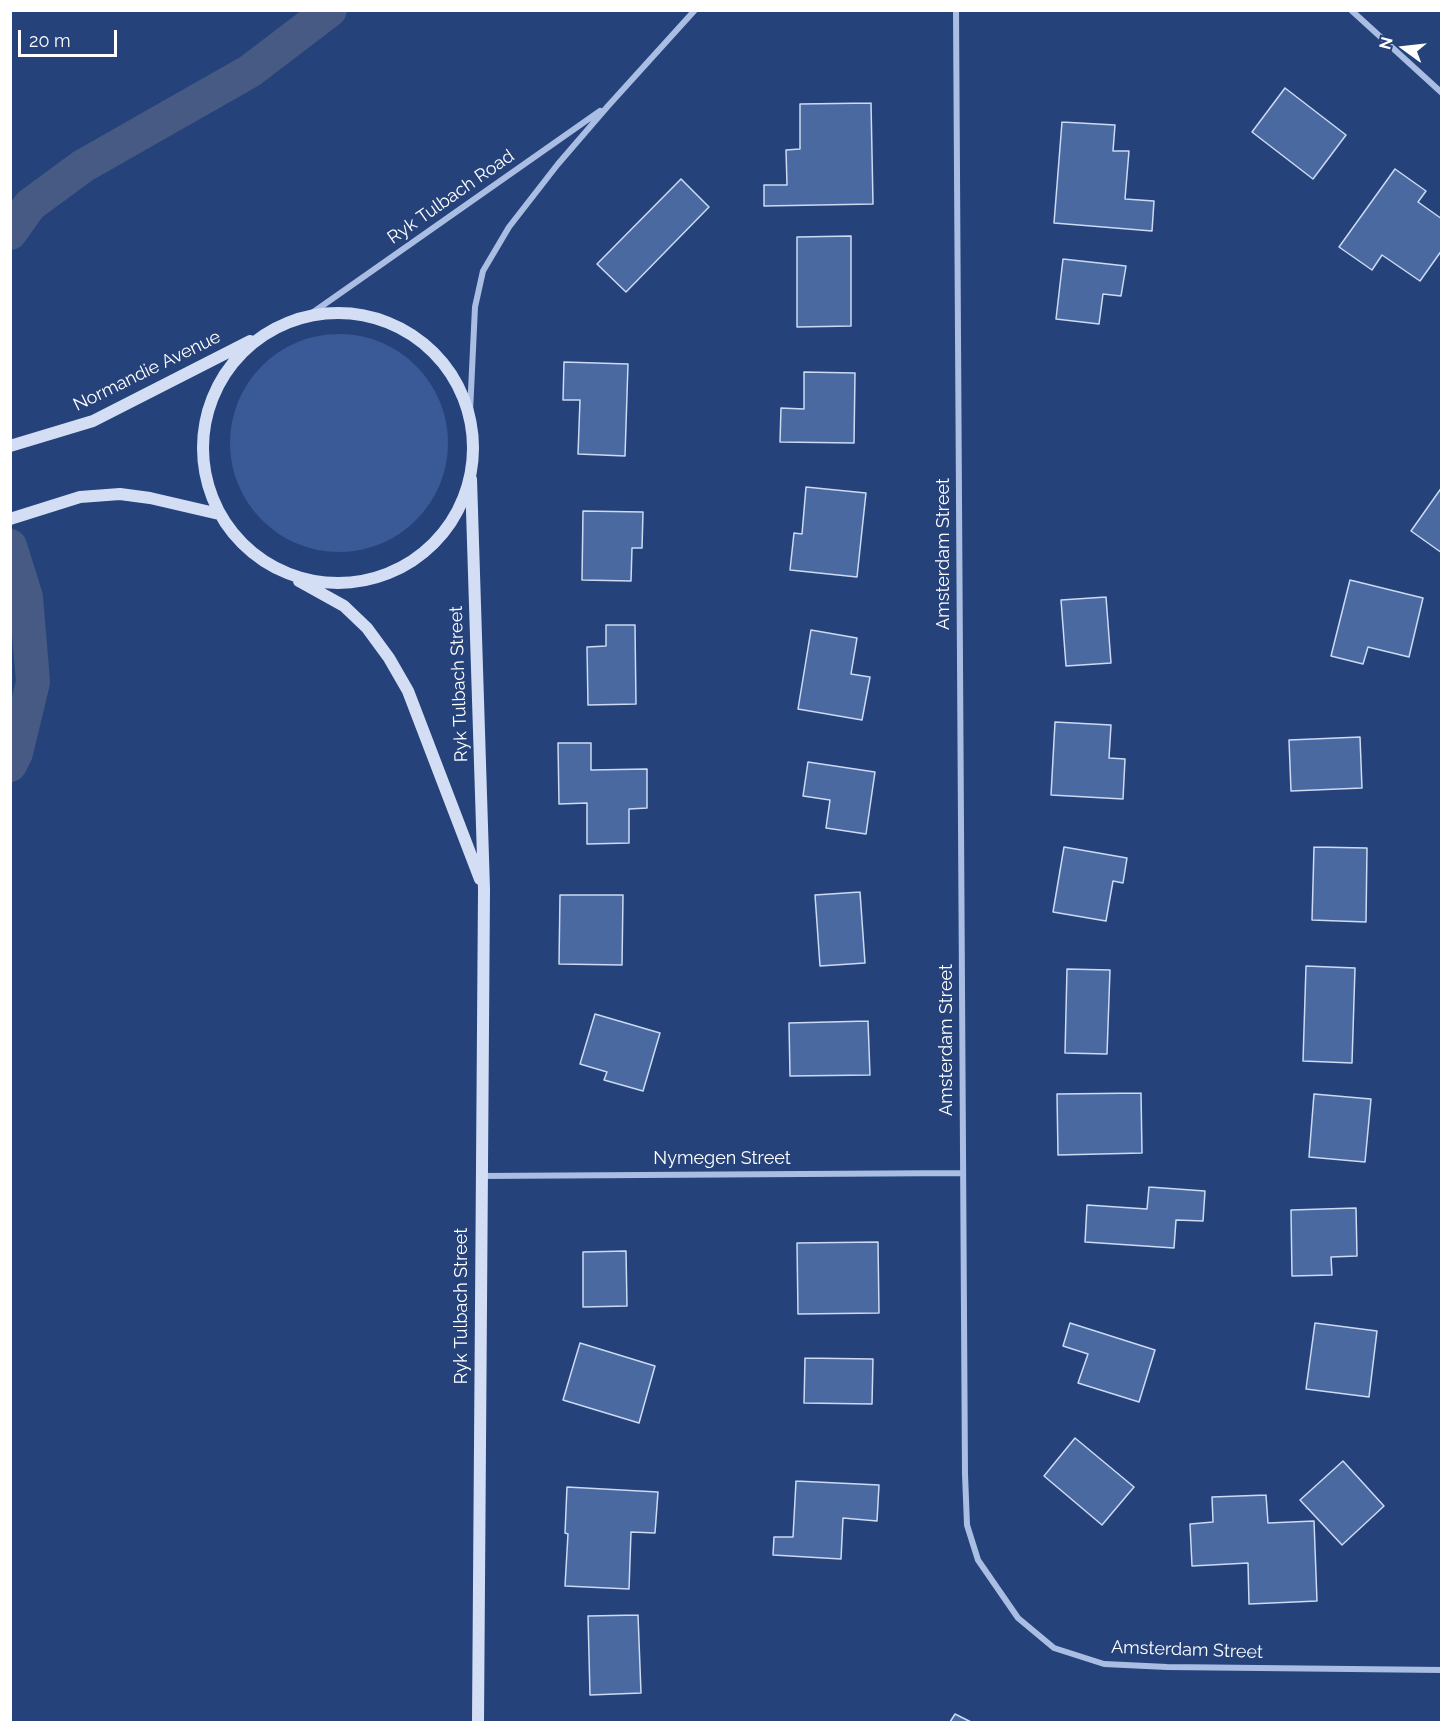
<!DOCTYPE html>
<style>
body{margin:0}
#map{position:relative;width:1452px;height:1733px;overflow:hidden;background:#26427a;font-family:Raleway,sans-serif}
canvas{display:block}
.frame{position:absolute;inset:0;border:12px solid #fff;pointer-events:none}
.north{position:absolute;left:1374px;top:18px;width:60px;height:60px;-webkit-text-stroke:4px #26427a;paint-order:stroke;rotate:285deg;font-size:16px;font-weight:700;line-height:24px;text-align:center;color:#fff}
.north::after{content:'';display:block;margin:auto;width:21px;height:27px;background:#fff;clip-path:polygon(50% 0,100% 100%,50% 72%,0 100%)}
.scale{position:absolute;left:18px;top:30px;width:99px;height:27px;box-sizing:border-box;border:3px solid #fff;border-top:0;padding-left:8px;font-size:18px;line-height:21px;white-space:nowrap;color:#fff;-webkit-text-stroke:4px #26427a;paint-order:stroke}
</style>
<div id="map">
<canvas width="1452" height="1733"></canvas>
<div class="frame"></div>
<div class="north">N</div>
<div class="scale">20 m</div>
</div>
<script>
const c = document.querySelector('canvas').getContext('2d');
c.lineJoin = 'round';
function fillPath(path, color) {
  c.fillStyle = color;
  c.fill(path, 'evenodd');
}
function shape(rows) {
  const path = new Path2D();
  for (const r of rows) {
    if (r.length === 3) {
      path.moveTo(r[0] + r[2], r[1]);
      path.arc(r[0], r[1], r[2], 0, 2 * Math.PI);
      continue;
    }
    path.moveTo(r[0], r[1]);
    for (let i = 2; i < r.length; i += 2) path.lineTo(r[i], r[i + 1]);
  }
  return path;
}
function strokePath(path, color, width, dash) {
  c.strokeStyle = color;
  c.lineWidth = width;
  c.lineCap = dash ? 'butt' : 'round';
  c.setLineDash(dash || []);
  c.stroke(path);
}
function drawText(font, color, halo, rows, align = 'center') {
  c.font = font + ' Raleway,sans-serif';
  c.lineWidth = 5;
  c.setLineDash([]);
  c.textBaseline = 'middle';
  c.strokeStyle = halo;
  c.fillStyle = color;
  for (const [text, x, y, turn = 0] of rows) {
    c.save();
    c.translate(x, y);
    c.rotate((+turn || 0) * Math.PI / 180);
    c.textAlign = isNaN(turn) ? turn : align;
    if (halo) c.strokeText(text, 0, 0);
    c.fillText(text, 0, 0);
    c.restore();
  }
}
const green = shape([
 [339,443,109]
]);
const canal = shape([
 [10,233,30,205,83,166,250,71,330,10],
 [10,546,26,597,33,682,16,753,10,765]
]);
const building = shape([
 [1285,88,1346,135,1313,179,1252,132,1285,88],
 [871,103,873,204,764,206,764,185,787,185,786,150,800,149,800,104,871,103],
 [1062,122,1115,125,1113,151,1129,151,1125,199,1154,201,1152,231,1054,223,1062,122],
 [1395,169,1426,191,1418,202,1442,219,1442,250,1420,281,1382,255,1372,270,1339,247,1395,169],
 [681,179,709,207,626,292,597,264,681,179],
 [851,236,851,326,797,327,797,237,851,236],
 [1063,259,1126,266,1121,296,1103,294,1099,324,1056,319,1063,259],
 [564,362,628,364,625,456,578,454,580,400,563,400,564,362],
 [804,372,855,373,854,443,780,442,781,408,804,409,804,372],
 [806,487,866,493,857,577,790,570,794,533,802,534,806,487],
 [1442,487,1442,553,1411,531,1442,487],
 [583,511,643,512,642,548,632,548,631,581,582,580,583,511],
 [1350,580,1423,598,1409,657,1368,647,1363,664,1331,656,1350,580],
 [1106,597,1111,663,1066,666,1061,600,1106,597],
 [606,625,635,625,636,704,588,705,587,647,606,646,606,625],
 [811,630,857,638,851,674,870,677,862,720,798,709,811,630],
 [1055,722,1111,725,1109,758,1125,759,1123,799,1051,795,1055,722],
 [1360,737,1362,788,1291,791,1289,740,1360,737],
 [558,743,591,743,591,770,647,769,647,808,629,809,629,843,587,844,587,803,559,804,558,743],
 [808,762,875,772,866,834,826,828,830,800,803,796,808,762],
 [1064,847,1127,858,1123,883,1113,881,1106,921,1053,912,1064,847],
 [1314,847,1367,848,1366,922,1312,920,1314,847],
 [860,892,865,963,820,966,815,895,860,892],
 [560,895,623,895,622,965,559,964,560,895],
 [1306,966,1355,968,1352,1063,1303,1061,1306,966],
 [1067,969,1110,970,1107,1054,1065,1053,1067,969],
 [595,1014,660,1033,643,1091,604,1080,607,1072,580,1064,595,1014],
 [868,1021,870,1075,790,1076,789,1023,868,1021],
 [1141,1093,1142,1153,1058,1155,1057,1094,1141,1093],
 [1314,1094,1371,1099,1365,1162,1309,1157,1314,1094],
 [1149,1187,1205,1191,1203,1221,1176,1220,1174,1248,1085,1242,1087,1205,1147,1209,1149,1187],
 [1356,1208,1357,1256,1331,1257,1332,1275,1292,1276,1291,1210,1356,1208],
 [878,1242,879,1313,798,1314,797,1243,878,1242],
 [626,1251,627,1306,583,1307,583,1252,626,1251],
 [1070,1323,1155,1350,1139,1402,1078,1383,1088,1354,1063,1346,1070,1323],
 [1315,1323,1377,1331,1369,1397,1306,1389,1315,1323],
 [580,1343,655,1366,639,1423,563,1400,580,1343],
 [805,1358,873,1359,872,1404,804,1403,805,1358],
 [1075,1438,1134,1487,1102,1525,1044,1476,1075,1438],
 [1343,1461,1384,1506,1342,1545,1300,1500,1343,1461],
 [796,1481,879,1485,877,1521,843,1518,841,1559,773,1555,774,1537,793,1537,796,1481],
 [567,1487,658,1492,655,1533,631,1532,629,1589,565,1586,568,1534,565,1533,567,1487],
 [1266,1495,1268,1523,1314,1521,1317,1601,1249,1604,1248,1563,1192,1566,1190,1524,1213,1522,1212,1497,1266,1495],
 [638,1615,641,1693,590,1695,588,1616,638,1615],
 [955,1714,971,1722,950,1722,955,1714]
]);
const street = shape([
 [956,10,965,1474,967,1525,978,1560,1018,1618,1054,1648,1104,1664,1167,1667,1442,1670],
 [1351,10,1442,93],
 [312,313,600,111],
 [470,412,475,307,483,271,509,227,558,164,608,106,695,10],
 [481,1176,963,1173]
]);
const secondary = shape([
 [338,448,135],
 [10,446,93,421,250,341],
 [471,479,484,889,478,1722],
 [10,519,80,497,120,494,150,498,219,514],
 [299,581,344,606,367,628,389,658,408,691,480,879]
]);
const streetNames = [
 ["Ryk Tulbach Road",451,197,-35],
 ["Normandie Avenue",147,371,-26],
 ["Amsterdam Street",944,554,-90],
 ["Ryk Tulbach Street",459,684,-92],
 ["Amsterdam Street",947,1040,-90],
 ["Nymegen Street",722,1159],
 ["Ryk Tulbach Street",462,1306,-90],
 ["Amsterdam Street",1187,1650,2]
];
fillPath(green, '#3a5a97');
strokePath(canal, '#465a83', 34);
fillPath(building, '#4b69a1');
strokePath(building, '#ccdaf3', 1.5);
strokePath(street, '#aabee4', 6);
strokePath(secondary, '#d3def4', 12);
drawText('18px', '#fff', '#26427a', streetNames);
</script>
